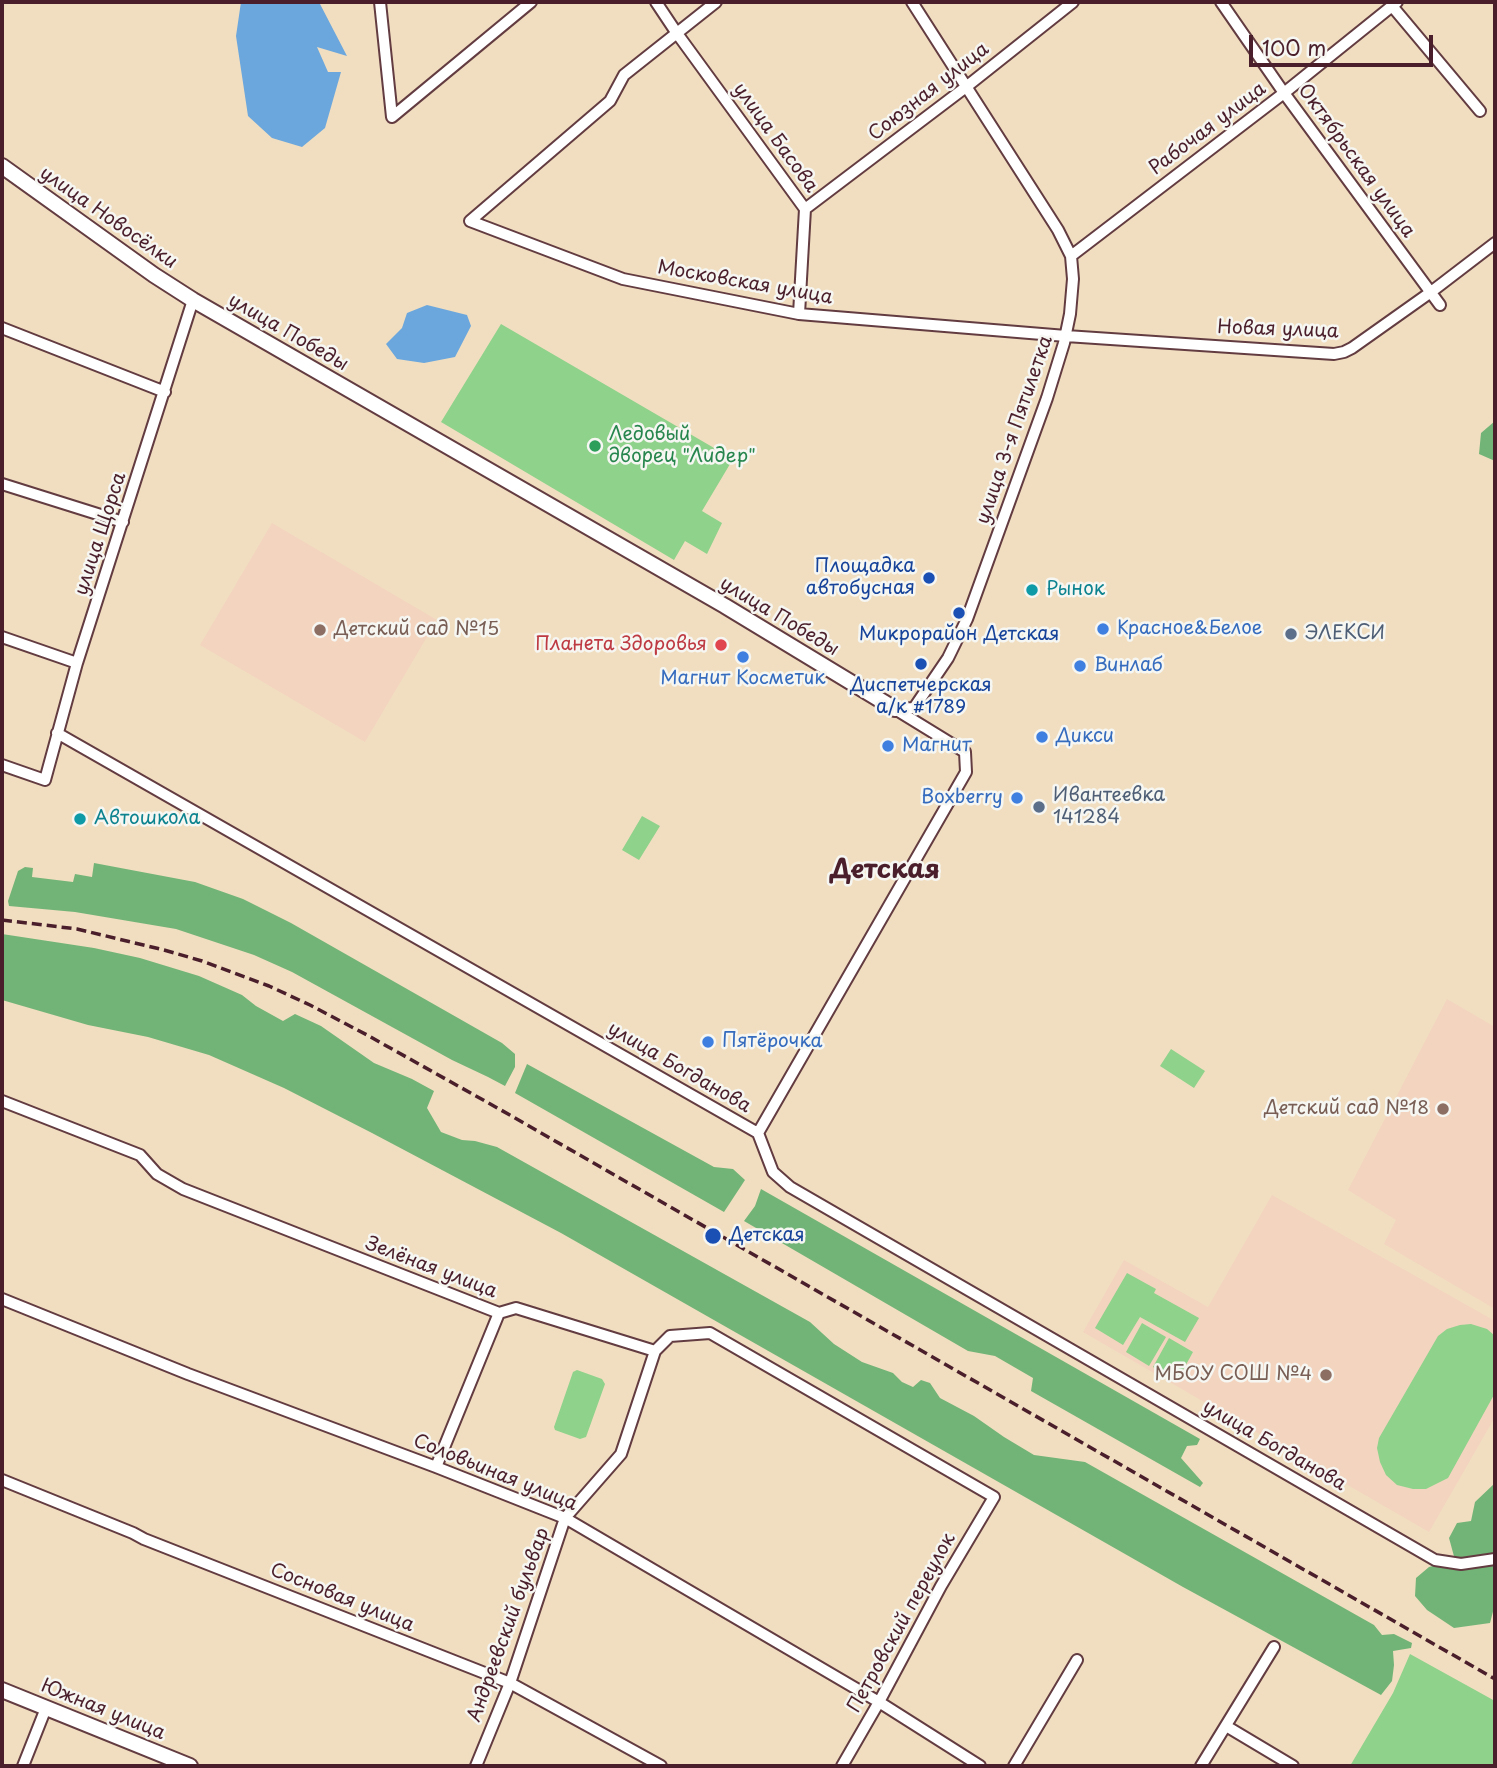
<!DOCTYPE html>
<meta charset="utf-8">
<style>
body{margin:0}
#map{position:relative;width:1497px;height:1768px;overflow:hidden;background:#f1dec0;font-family:"Playpen Sans",sans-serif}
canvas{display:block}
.frame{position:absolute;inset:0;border:4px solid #4a1f2b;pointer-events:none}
.scale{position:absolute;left:1249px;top:35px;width:184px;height:32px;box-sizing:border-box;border:4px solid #4a1f2b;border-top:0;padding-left:9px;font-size:21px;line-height:24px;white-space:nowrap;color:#4a1f2b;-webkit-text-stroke:5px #f6f6f2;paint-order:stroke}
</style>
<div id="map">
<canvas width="1497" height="1768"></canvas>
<div class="frame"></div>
<div class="scale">100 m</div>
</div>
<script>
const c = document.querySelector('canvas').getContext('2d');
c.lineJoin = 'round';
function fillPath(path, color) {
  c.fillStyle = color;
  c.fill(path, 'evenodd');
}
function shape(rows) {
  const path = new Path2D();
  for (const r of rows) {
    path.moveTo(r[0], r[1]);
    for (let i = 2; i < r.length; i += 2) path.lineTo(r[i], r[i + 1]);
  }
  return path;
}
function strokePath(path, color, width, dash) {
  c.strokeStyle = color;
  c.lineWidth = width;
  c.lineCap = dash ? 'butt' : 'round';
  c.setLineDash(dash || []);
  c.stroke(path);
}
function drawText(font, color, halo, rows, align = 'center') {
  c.font = font + ' "Playpen Sans",sans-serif';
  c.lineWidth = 5;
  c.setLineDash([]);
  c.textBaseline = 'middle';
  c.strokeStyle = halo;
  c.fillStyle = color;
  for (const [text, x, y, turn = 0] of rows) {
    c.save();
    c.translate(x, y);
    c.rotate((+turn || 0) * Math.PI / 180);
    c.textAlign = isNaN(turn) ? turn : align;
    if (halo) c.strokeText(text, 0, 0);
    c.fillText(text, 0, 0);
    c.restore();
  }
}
const built = shape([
 [272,523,437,620,365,742,200,645],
 [1447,999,1495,1027,1495,1309,1384,1244,1396,1220,1348,1190],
 [1272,1195,1495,1321,1495,1417,1429,1532,1083,1332,1124,1260,1208,1307]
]);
const green = shape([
 [501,324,733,459,702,511,722,523,707,554,685,541,674,560,441,422],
 [642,816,660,826,639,860,622,850],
 [1171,1049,1205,1071,1194,1088,1160,1066],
 [1127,1273,1156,1289,1154,1293,1199,1318,1185,1342,1140,1317,1123,1345,1095,1328],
 [1142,1323,1166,1337,1149,1366,1126,1352],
 [1471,1324,1487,1329,1495,1336,1495,1393,1448,1478,1426,1489,1413,1489,1397,1485,1386,1475,1380,1462,1377,1448,1379,1438,1438,1336,1447,1329,1460,1325],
 [1169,1338,1193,1352,1177,1381,1153,1367],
 [577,1370,602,1379,605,1384,586,1437,580,1439,555,1430,554,1427,573,1372],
 [1410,1654,1495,1701,1495,1766,1350,1766,1393,1693]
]);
const forest = shape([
 [1495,421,1495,461,1479,454,1481,433],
 [94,863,195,882,243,899,291,923,502,1043,515,1054,515,1067,505,1086,488,1077,452,1060,292,972,254,955,176,929,75,912,9,906,8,901,18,871,25,867,33,868,32,877,73,882,75,874,92,877],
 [2,934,94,948,140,958,199,976,242,995,256,1006,283,1021,295,1014,321,1026,374,1063,412,1079,434,1091,427,1108,441,1132,462,1140,475,1141,497,1147,810,1322,834,1344,862,1362,893,1373,902,1382,913,1387,921,1380,930,1383,940,1398,974,1416,1004,1437,1034,1455,1085,1462,1374,1625,1382,1635,1394,1634,1412,1643,1411,1648,1393,1651,1394,1665,1392,1681,1381,1695,1183,1587,561,1233,372,1133,284,1088,209,1055,148,1037,88,1025,2,1000],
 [527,1064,714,1167,733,1169,745,1180,724,1212,515,1093],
 [761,1189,1200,1439,1197,1445,1187,1446,1181,1458,1203,1483,1200,1487,1031,1391,1033,1378,995,1356,968,1351,744,1221,755,1206],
 [1495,1483,1495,1604,1490,1623,1454,1628,1427,1610,1415,1596,1416,1578,1429,1567,1455,1560,1449,1538,1457,1523,1471,1521,1475,1502]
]);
const water = shape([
 [241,2,321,2,320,4,347,56,317,47,328,72,341,72,325,128,302,147,272,138,248,116,236,36],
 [427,305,467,315,471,326,455,357,424,363,397,359,386,344,402,328,407,313]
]);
const street = shape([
 [380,2,392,117,531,2],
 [656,2,676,32,805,209,799,314],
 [716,2,624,75,610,101,470,221,623,279,799,314,1066,336,1334,354,1344,352,1352,348,1431,292,1495,243],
 [1221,2,1284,93,1440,305],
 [1392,6,1480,111],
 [805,209,966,87,1073,2],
 [1071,256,1284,93,1397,2],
 [2,328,165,392],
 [2,484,123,522],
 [2,637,77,663],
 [895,709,914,708,948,658,967,619,1047,398,1064,343,1070,314,1073,279,1071,256,1058,230,912,2],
 [57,733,758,1133,773,1172,790,1187,1435,1560,1461,1564,1495,1559],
 [2,765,45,780,77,663,193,300],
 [2,1101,140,1155,157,1174,183,1189,499,1313,516,1308,655,1351,670,1336,710,1333,994,1497,941,1586,879,1702,842,1766],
 [758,1133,966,772,965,752,895,709],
 [2,1299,188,1374,436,1467,565,1518,879,1702,980,1766],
 [436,1467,499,1313],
 [2,1480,133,1533,144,1539,510,1683,661,1766],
 [1226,1726,1293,1766],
 [23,1766,46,1708],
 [476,1766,510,1683,565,1518,621,1454,655,1351],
 [1014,1766,1077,1660],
 [1201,1766,1274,1647]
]);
const secondary = shape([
 [2,166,154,275,193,300,725,606,895,709],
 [2,1690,190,1766]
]);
const rail = shape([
 [2,920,77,929,164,950,202,961,269,986,310,1005,367,1035,501,1110,1495,1679]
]);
const markers = [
 [595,446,7,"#2e9e5b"],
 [929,578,7,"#1a4fb4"],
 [1032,590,7,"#0f9aa8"],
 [959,613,7,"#1a4fb4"],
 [1103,629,7,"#3f7fe0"],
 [320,630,7,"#8d6e63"],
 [1291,634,7,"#5c6f8a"],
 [721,645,7,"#e0444e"],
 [743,657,7,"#3f7fe0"],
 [921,664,7,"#1a4fb4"],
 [1080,666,7,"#3f7fe0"],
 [1042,737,7,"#3f7fe0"],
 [888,746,7,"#3f7fe0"],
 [1017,798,7,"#3f7fe0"],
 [1039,807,7,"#5c6f8a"],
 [80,819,7,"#0f9aa8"],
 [708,1042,7,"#3f7fe0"],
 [1443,1109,7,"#8d6e63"],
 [713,1236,9,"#1a4fb4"],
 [1326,1375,7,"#8d6e63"]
];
const streetNames = [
 ["Союзная улица",929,92,-38],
 ["Рабочая улица",1208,129,-37],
 ["улица Басова",775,138,54],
 ["Октябрьская улица",1356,161,54],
 ["улица Новосёлки",108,218,35],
 ["Московская улица",745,283,10],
 ["Новая улица",1278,330,2],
 ["улица Победы",288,333,30],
 ["улица 3-я Пятилетка",1015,430,-71],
 ["улица Щорса",101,534,-72],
 ["улица Победы",779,617,31],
 ["улица Богданова",679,1068,30],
 ["Зелёная улица",431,1268,21],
 ["улица Богданова",1274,1446,30],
 ["Соловьиная улица",495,1473,22],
 ["Сосновая улица",342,1598,22],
 ["Петровский переулок",902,1623,-61],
 ["Андреевский бульвар",509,1625,-70],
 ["Южная улица",103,1710,22]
];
const leisureNames = [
 ["Ледовый",609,435],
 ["дворец \"Лидер\"",609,457]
];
const transitNames = [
 ["Площадка",915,567,"right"],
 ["автобусная",915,589,"right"],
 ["Микрорайон Детская",959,635],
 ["Диспетчерская",921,686],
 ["а/к #1789",921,708],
 ["Детская",729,1236,"left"]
];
const cultureNames = [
 ["Рынок",1046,590],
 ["Автошкола",94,819]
];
const shopNames = [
 ["Красное&Белое",1117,629],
 ["Винлаб",1094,666],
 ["Магнит Косметик",743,679,"center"],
 ["Дикси",1056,737],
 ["Магнит",902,746],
 ["Boxberry",1003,798,"right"],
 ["Пятёрочка",722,1042]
];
const educationNames = [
 ["Детский сад №15",334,630,"left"],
 ["Детский сад №18",1429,1109],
 ["МБОУ СОШ №4",1312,1375]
];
const serviceNames = [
 ["ЭЛЕКСИ",1305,634],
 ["Ивантеевка",1053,796],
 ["141284",1053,818]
];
const healthNames = [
 ["Планета Здоровья",707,645]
];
const districtNames = [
 ["Детская",885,871]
];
fillPath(built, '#f3d4bf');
fillPath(green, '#8ed28b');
fillPath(forest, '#72b477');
fillPath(water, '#6ba7dc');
strokePath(street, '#633c41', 14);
strokePath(secondary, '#633c41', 18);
strokePath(street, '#fff', 10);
strokePath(secondary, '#fff', 14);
strokePath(rail, '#4a1f2b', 3.5, [10, 5]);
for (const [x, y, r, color] of markers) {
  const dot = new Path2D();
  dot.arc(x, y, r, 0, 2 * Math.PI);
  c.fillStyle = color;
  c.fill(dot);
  strokePath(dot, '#f6f6f2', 2.5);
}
drawText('19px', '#4a1f2b', '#f6f6f2', streetNames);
drawText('19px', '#27864d', '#f6f6f2', leisureNames, 'left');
drawText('19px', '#164399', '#f6f6f2', transitNames);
drawText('19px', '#0d838f', '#f6f6f2', cultureNames, 'left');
drawText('19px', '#366cbe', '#f6f6f2', shopNames, 'left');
drawText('19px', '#785e54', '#f6f6f2', educationNames, 'right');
drawText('19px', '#4e5e75', '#f6f6f2', serviceNames, 'left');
drawText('19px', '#be3a42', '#f6f6f2', healthNames, 'right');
drawText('bold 26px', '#4a1f2b', '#f6f6f2', districtNames);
</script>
